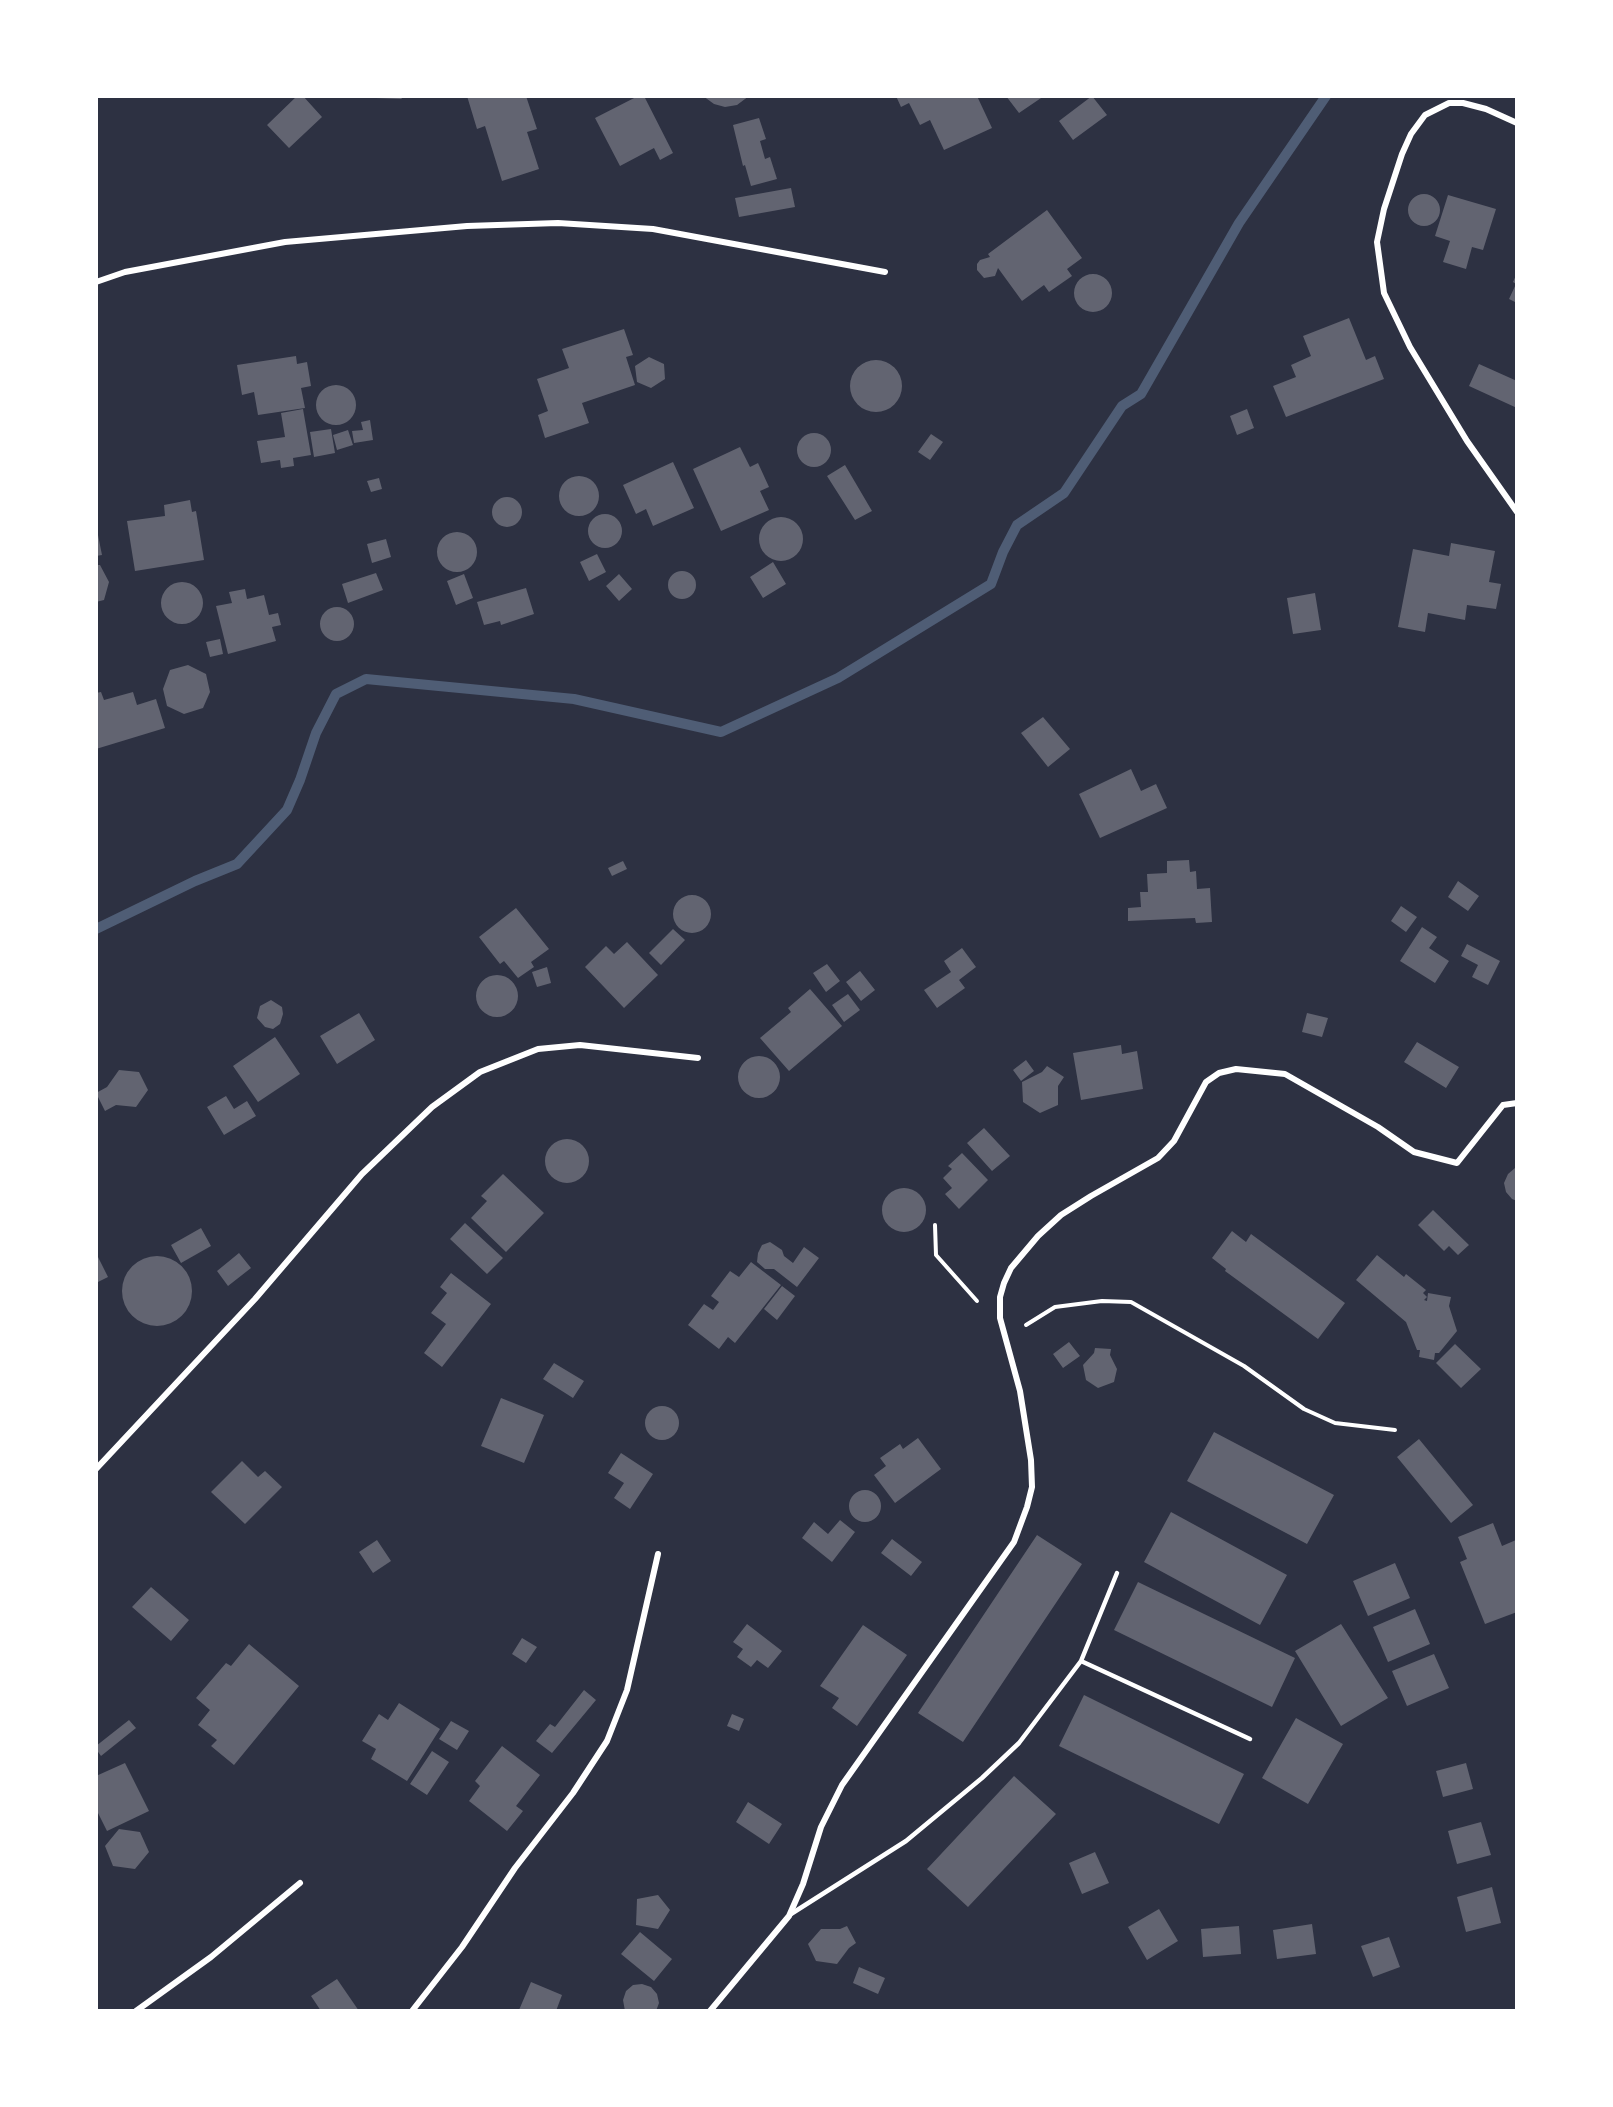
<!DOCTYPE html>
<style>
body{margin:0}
#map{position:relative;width:1613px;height:2107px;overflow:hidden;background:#2d3142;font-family:Mulish,sans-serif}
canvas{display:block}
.frame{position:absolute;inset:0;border:98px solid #fff;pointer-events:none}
</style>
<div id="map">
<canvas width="1613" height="2107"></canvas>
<div class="frame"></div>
</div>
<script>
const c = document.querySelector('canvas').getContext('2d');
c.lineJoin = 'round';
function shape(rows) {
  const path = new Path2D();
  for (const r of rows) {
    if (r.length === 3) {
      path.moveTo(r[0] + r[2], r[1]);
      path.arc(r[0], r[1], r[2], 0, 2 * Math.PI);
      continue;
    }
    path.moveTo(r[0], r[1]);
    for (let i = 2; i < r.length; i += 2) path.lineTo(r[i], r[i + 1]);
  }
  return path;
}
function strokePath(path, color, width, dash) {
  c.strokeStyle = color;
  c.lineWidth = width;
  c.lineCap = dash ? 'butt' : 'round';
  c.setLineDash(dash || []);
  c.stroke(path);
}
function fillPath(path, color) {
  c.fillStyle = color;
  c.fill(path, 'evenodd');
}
const stream = shape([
 [96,929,195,881,237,864,287,810,300,780,316,733,336,694,366,679,574,699,721,732,838,678,991,584,1003,552,1017,525,1064,493,1122,406,1141,394,1239,223,1326,96]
]);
const building = shape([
 [297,96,303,96,322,117,289,148,267,125],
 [375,96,405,96,401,99,376,98],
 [467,96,526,96,537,129,527,132,539,169,502,181,485,126,477,129],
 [638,96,644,96,673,153,660,160,654,148,620,166,595,118],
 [703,96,749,96,737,105,725,107,714,104],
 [896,96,977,96,992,128,944,150,930,120,920,125,909,103,901,107],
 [1006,96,1044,96,1019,113],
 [1092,96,1107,115,1073,140,1059,121],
 [759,118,766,139,760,141,765,159,770,157,777,179,751,186,745,165,743,166,733,125],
 [791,188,795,207,739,217,735,198],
 [1424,210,16],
 [1448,195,1496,209,1483,250,1472,247,1466,269,1443,262,1450,241,1435,236],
 [1047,210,1082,258,1067,269,1072,276,1049,292,1044,285,1022,301,998,268,995,276,984,278,977,270,977,264,980,260,990,257,988,254],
 [1517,273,1517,303,1509,299,1516,284,1513,282],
 [1093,293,19],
 [1349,318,1366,360,1375,356,1384,379,1286,417,1273,386,1296,377,1291,365,1311,356,1303,336],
 [624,329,633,355,626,357,635,385,582,403,589,423,545,438,538,415,548,411,537,379,569,368,562,349],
 [296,356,297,364,307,362,311,386,301,388,305,408,258,415,254,392,242,395,237,365],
 [649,357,664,364,665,379,651,388,637,382,635,366],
 [876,386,26],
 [1479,364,1517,381,1517,408,1469,386],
 [336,405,20],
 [303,409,311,455,293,458,294,466,281,468,280,460,261,463,257,441,285,437,281,413],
 [1247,409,1254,428,1237,435,1230,416],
 [370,420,373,440,354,443,352,431,363,430,361,422],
 [331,429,335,453,314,457,310,432],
 [348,430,353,445,337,450,333,435],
 [814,450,17],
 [931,434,943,442,930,460,918,452],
 [740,447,750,467,758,463,769,487,760,491,769,510,721,531,693,469],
 [673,462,694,508,653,526,646,509,636,514,623,485],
 [845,465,872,511,855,520,827,476],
 [579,496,20],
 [379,478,382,489,371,492,367,481],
 [507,512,15],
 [190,500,192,512,196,511,204,560,135,571,127,521,165,516,164,505],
 [605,531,17],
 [781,539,22],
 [96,525,102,555,96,556],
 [457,552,20],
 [386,539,391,557,372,563,367,544],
 [1451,543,1495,551,1489,582,1501,584,1496,609,1467,605,1465,620,1428,613,1425,632,1398,627,1413,549,1449,556],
 [597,554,606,572,589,581,580,562],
 [773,562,786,584,763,598,750,577],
 [96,565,100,565,109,582,104,600,96,602],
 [682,585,14],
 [376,573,383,590,348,603,342,584],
 [464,574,473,598,456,605,447,581],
 [619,574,632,589,619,601,606,586],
 [182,603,21],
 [526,588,534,614,501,625,500,621,484,625,477,602],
 [245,589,247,599,264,595,269,615,278,613,281,625,272,627,276,641,228,654,216,606,232,603,229,592],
 [1315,593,1321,630,1293,634,1287,598],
 [337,624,17],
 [220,639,223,654,210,657,206,642],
 [188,665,206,674,210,692,203,708,184,714,167,706,163,689,170,670],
 [101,692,104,700,133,692,137,705,156,699,165,728,96,749,96,693],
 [1043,717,1070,749,1048,767,1021,733],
 [1131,769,1141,791,1156,784,1167,808,1100,838,1079,794],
 [1189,860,1190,872,1196,871,1197,889,1210,888,1212,922,1196,923,1195,918,1128,921,1128,908,1141,907,1140,892,1148,892,1147,874,1167,873,1167,861],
 [623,861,627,869,612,876,608,868],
 [1458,881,1479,896,1468,911,1448,897],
 [692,914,19],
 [1401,906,1417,917,1406,932,1391,921],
 [516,908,549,949,531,962,534,967,518,978,504,961,500,964,479,937],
 [1422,927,1437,937,1429,948,1449,961,1435,983,1400,961],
 [673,929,685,940,661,965,649,953],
 [627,942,658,975,624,1008,585,967,606,946,614,954],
 [1467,944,1500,961,1488,985,1472,977,1478,965,1461,956],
 [962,948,976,967,959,980,965,988,937,1008,924,990,951,972,944,961],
 [827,964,840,981,826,992,813,973],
 [547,967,551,983,537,987,532,972],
 [860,971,875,990,861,1001,846,982],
 [497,996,21],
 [810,989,842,1026,789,1071,760,1038,791,1012,788,1008],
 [848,994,860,1010,844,1022,832,1005],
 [271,1000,282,1007,283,1014,280,1024,273,1029,265,1027,257,1018,260,1006],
 [359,1013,375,1040,337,1064,320,1036],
 [1307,1013,1328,1018,1322,1037,1302,1032],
 [275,1037,300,1074,258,1102,233,1066],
 [1417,1042,1459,1067,1446,1088,1404,1062],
 [1121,1045,1122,1054,1137,1051,1143,1089,1081,1100,1073,1053],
 [759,1077,21],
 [1026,1060,1034,1071,1021,1081,1013,1070],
 [1047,1066,1064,1077,1058,1086,1058,1105,1040,1113,1023,1102,1022,1082,1042,1072],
 [119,1070,139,1072,148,1090,136,1107,116,1105,105,1111,96,1093,107,1087],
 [226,1096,234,1109,247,1101,256,1116,224,1135,207,1107],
 [984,1128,1010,1156,992,1171,967,1143],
 [567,1161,22],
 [962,1153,988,1180,959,1209,945,1194,952,1188,943,1178,952,1169,948,1166],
 [1515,1168,1517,1168,1517,1201,1512,1199,1506,1192,1504,1183,1508,1174],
 [503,1174,544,1213,506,1252,471,1218,487,1201,481,1196],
 [904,1210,22],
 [1433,1210,1469,1245,1458,1255,1449,1246,1444,1251,1418,1225],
 [465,1223,503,1258,487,1274,450,1239],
 [201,1228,211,1246,181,1263,171,1245],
 [1232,1231,1246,1242,1251,1234,1345,1303,1318,1339,1225,1271,1226,1269,1212,1258],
 [770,1242,782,1250,784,1256,793,1263,804,1247,819,1258,797,1287,774,1269,765,1269,757,1262,758,1253,762,1245],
 [96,1253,108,1277,96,1283],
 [239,1253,251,1268,228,1286,217,1271],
 [1377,1255,1404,1277,1406,1274,1426,1290,1423,1293,1427,1297,1424,1300,1427,1301,1428,1293,1451,1297,1449,1306,1457,1331,1439,1353,1435,1353,1434,1360,1419,1357,1420,1350,1417,1350,1406,1322,1356,1280],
 [157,1291,35],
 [751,1262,781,1285,735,1343,728,1337,719,1349,688,1325,704,1304,713,1310,719,1302,711,1296,730,1271,739,1277],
 [451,1273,491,1304,442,1367,424,1353,446,1324,431,1313,447,1293,440,1287],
 [782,1286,795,1296,777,1320,764,1309],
 [1069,1342,1080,1356,1063,1368,1053,1354],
 [1455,1344,1481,1369,1461,1388,1436,1363],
 [1095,1348,1111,1349,1110,1355,1117,1369,1114,1382,1098,1388,1086,1380,1083,1365,1094,1353],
 [554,1363,584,1381,573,1398,543,1379],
 [501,1398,544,1415,524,1463,481,1446],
 [662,1423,17],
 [1214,1432,1334,1495,1307,1544,1187,1481],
 [918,1438,941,1469,895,1503,874,1475,886,1466,880,1458,900,1444,903,1449],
 [1419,1439,1473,1505,1451,1523,1397,1457],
 [621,1453,653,1474,630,1509,614,1498,624,1483,608,1473],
 [242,1461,258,1477,265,1471,282,1487,245,1524,211,1492],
 [865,1506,16],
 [1171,1512,1287,1575,1260,1625,1144,1562],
 [840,1520,855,1532,832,1562,802,1538,814,1522,828,1534],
 [1493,1523,1502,1546,1516,1540,1517,1543,1517,1612,1485,1624,1460,1562,1467,1559,1458,1537],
 [1037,1535,1082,1564,963,1742,918,1713],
 [892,1539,922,1562,911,1576,881,1553],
 [377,1540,391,1561,373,1573,359,1552],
 [1395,1563,1410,1598,1368,1616,1353,1581],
 [1138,1582,1295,1658,1272,1707,1114,1630],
 [151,1587,189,1620,171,1641,132,1607],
 [1415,1609,1430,1644,1388,1662,1373,1627],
 [747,1624,782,1651,768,1668,757,1660,751,1667,737,1657,743,1649,733,1642],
 [1341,1624,1388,1698,1341,1726,1295,1651],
 [863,1625,907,1655,857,1726,832,1708,839,1698,820,1686],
 [522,1638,537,1647,526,1663,512,1654],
 [249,1644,299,1686,234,1765,211,1746,217,1740,198,1725,210,1710,196,1698,226,1663,231,1666],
 [1434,1654,1449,1688,1407,1706,1392,1671],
 [584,1690,596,1700,552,1753,536,1741,550,1724,555,1727],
 [1084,1695,1244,1774,1219,1824,1059,1746],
 [399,1703,440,1729,407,1781,371,1759,376,1749,362,1741,379,1714,388,1720],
 [732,1714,744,1719,739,1731,727,1726],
 [1296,1718,1343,1744,1308,1804,1262,1778],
 [129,1720,136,1728,101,1756,96,1749,96,1746],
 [451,1721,469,1731,457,1750,439,1739],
 [502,1746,540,1775,516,1806,523,1811,507,1831,469,1801,480,1786,475,1781],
 [432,1751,449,1762,427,1795,410,1784],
 [125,1763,149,1811,107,1831,96,1809,96,1776],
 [1466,1763,1473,1789,1443,1797,1436,1771],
 [1014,1776,1056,1814,968,1907,927,1869],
 [748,1802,782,1824,769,1844,736,1822],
 [1481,1822,1491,1855,1457,1864,1448,1831],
 [119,1829,140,1832,149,1852,135,1869,113,1866,105,1846],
 [1095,1852,1109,1883,1082,1894,1069,1863],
 [1492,1887,1501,1923,1466,1932,1457,1897],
 [658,1895,670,1910,658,1929,636,1925,637,1899],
 [1159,1909,1178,1941,1147,1960,1128,1927],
 [1312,1924,1316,1954,1277,1959,1273,1930],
 [847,1926,856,1943,849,1948,837,1964,816,1961,808,1944,821,1929,840,1929],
 [1239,1926,1241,1954,1203,1957,1201,1929],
 [640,1932,672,1959,654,1981,621,1954],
 [1389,1937,1400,1967,1373,1977,1361,1946],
 [859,1967,885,1978,878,1994,853,1983],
 [337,1979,359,2011,321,2011,311,1996],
 [531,1982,562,1995,556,2011,519,2010],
 [642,1984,651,1987,657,1994,659,2003,656,2011,625,2011,623,2000,626,1991,633,1985]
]);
const path = shape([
 [935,1225,936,1255,977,1301],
 [1026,1325,1055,1307,1102,1301,1131,1302,1244,1366,1304,1409,1335,1423,1395,1430]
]);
const service = shape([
 [1081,1661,1250,1739],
 [791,1914,906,1841,982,1778,1019,1743,1081,1661,1117,1573]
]);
const minor = shape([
 [1517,123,1486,109,1463,103,1449,103,1425,115,1411,134,1402,154,1384,209,1377,242,1384,293,1410,347,1467,441,1517,512],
 [96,282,125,272,285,242,467,226,558,223,653,229,885,272],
 [96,1469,255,1299,362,1174,432,1107,480,1072,538,1049,580,1045,698,1058],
 [136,2011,211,1957,300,1883],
 [412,2011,462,1947,515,1868,573,1793,607,1741,627,1690,658,1554],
 [710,2011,789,1916,803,1884,821,1827,842,1785,1014,1542,1027,1507,1032,1487,1031,1460,1020,1391,1000,1318,1000,1297,1004,1283,1011,1268,1038,1236,1061,1215,1091,1196,1158,1158,1174,1141,1206,1082,1219,1073,1236,1069,1285,1074,1378,1127,1414,1152,1457,1163,1503,1105,1517,1103]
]);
strokePath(stream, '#4f5d75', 10);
fillPath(building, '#626471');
strokePath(path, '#fff', 4);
strokePath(service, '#fff', 4.5);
strokePath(minor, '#fff', 6);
</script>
